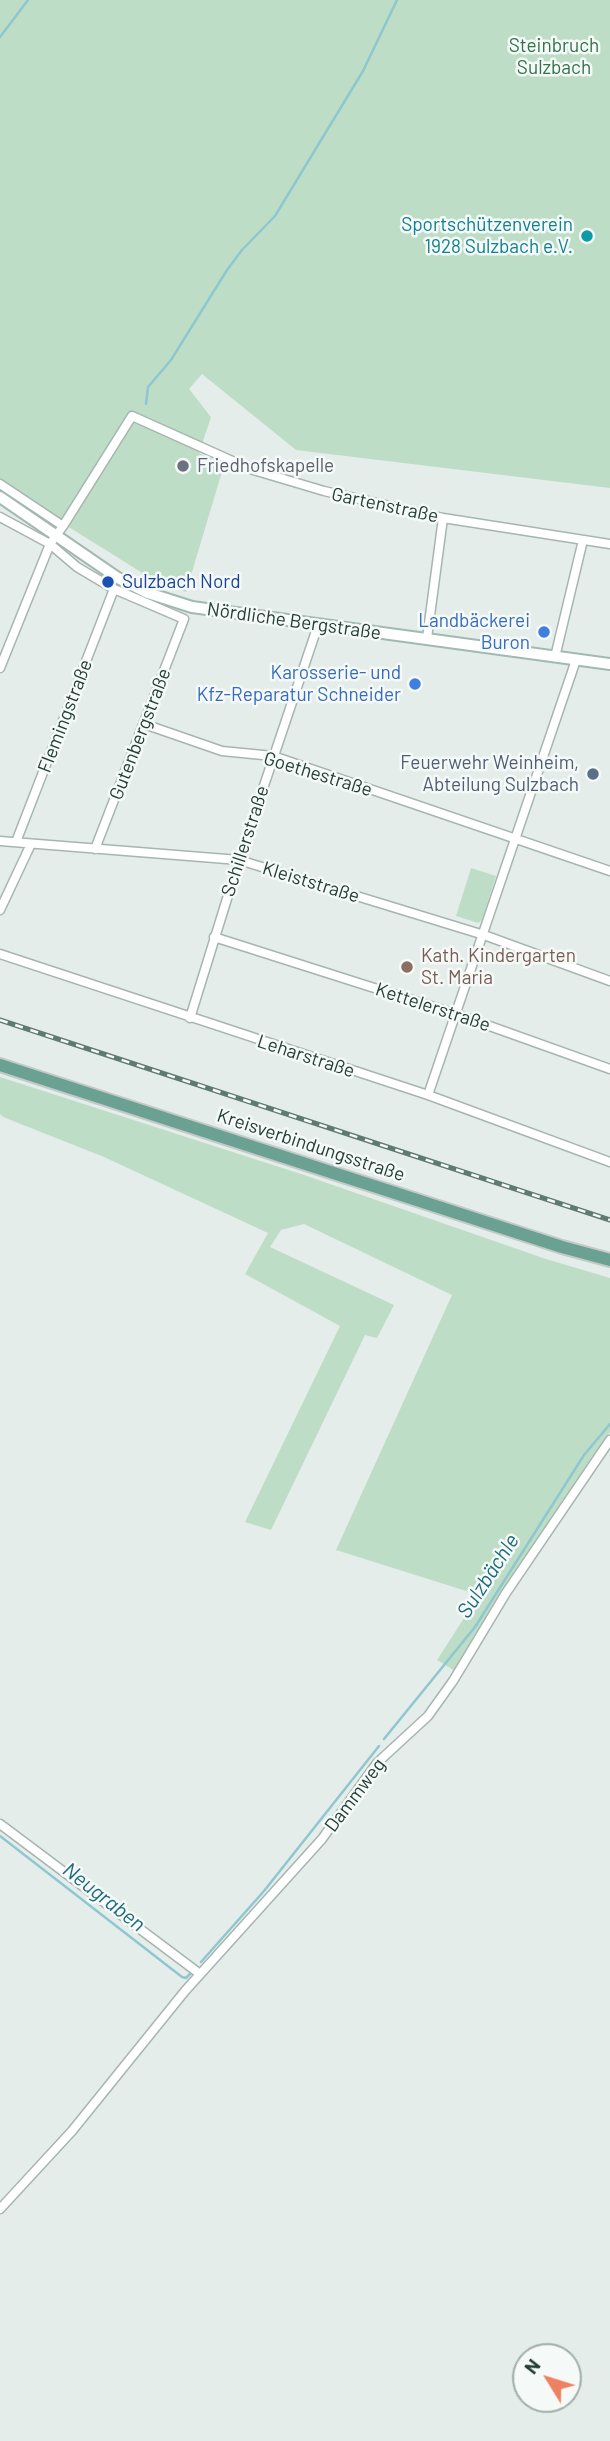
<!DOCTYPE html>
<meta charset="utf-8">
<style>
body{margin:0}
#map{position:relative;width:610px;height:2441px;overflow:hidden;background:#e4ede9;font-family:Barlow,sans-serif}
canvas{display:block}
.north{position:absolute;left:512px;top:2343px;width:70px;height:70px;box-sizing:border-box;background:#f5f9f7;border:2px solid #a1aeaa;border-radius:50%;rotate:308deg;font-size:19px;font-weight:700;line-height:28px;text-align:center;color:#243e37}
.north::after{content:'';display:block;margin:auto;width:24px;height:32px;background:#ee8161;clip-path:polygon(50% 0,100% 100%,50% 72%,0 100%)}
</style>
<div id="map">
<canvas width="610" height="2441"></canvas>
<div class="north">N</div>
</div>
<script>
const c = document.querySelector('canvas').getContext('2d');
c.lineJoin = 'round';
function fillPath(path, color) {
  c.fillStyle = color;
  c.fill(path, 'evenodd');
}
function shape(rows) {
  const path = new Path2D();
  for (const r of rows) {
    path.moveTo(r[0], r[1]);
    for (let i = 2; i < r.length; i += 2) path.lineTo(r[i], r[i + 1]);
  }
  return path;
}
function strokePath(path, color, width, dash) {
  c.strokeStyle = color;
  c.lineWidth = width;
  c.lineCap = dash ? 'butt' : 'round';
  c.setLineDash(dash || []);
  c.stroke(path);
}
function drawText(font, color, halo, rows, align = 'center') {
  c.font = font + ' Barlow,sans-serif';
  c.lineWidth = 5;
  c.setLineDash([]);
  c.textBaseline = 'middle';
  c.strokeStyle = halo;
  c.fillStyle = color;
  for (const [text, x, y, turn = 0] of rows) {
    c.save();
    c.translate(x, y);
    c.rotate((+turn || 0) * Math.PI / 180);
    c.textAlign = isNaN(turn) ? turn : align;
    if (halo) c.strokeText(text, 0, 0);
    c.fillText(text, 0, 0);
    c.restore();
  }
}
const green = shape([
 [0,0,610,0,610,488,296,450,202,374,189,389,211,417,199,453,224,465,186,592,144,574,0,484],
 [471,868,496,876,482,920,478,923,456,916],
 [0,1077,304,1175,546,1259,610,1278,610,1432,534,1543,455,1671,437,1660,479,1595,336,1550,452,1295,304,1224,281,1230,270,1247,394,1305,377,1338,365,1335,271,1530,245,1522,340,1326,245,1274,268,1233,104,1157,3,1117,0,1114]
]);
const stream = shape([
 [0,37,28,0],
 [146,404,148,387,171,360,227,270,242,250,275,216,363,71,397,0],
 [384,1739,475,1627,584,1455,610,1424],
 [0,1836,182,1977,186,1978,190,1974],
 [201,1962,264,1891,379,1746]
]);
const minor = shape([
 [0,484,63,526],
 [0,517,50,544,77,567,114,589,184,619,95,849],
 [427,638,443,518],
 [555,657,583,540],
 [0,668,50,544,63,526,132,416,250,469,324,491,443,518,610,544],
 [144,724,222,751,273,756,610,871],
 [0,841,239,860,484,935,610,981],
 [16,842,114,589],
 [0,910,31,844],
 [214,937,456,1014,610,1069],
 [0,954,428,1095,610,1162],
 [190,1018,239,860,318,625],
 [428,1095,576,660],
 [0,1824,200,1974],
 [0,2209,72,2131,185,1991,322,1839,377,1763,428,1716,453,1681,506,1593,610,1440]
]);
const secondary = shape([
 [0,497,118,578,148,593,192,607,610,664]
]);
const primary = shape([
 [0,1065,562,1247,610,1260]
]);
const rail = shape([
 [0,1020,610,1220]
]);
const markers = [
 [587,236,7,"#0f9aa8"],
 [183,466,7,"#6b7280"],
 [108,582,7,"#1a4fb4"],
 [544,632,7,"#3f7fe0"],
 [415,684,7,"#3f7fe0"],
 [593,774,7,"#5c6f8a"],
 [407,967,7,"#8d6e63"]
];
const parkNames = [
 ["Steinbruch",554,46],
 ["Sulzbach",554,68]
];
const cultureNames = [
 ["Sportschützenverein",573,225],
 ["1928 Sulzbach e.V.",573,247]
];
const worshipNames = [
 ["Friedhofskapelle",197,466]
];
const streetNames = [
 ["Gartenstraße",385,505,12],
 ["Nördliche Bergstraße",294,621,8],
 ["Flemingstraße",65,716,-69],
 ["Gutenbergstraße",140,734,-69],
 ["Goethestraße",318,774,17],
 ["Schillerstraße",245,841,-72],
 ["Kleiststraße",311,882,17],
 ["Kettelerstraße",433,1007,18],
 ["Leharstraße",306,1056,18],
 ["Kreisverbindungsstraße",311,1145,18],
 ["Dammweg",355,1795,-53]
];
const transitNames = [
 ["Sulzbach Nord",122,582]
];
const shopNames = [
 ["Landbäckerei",530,621],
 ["Buron",530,643],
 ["Karosserie- und",401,673],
 ["Kfz-Reparatur Schneider",401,695]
];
const serviceNames = [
 ["Feuerwehr Weinheim,",579,763],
 ["Abteilung Sulzbach",579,785]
];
const educationNames = [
 ["Kath. Kindergarten",421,956],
 ["St. Maria",421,978]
];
const waterNames = [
 ["Sulzbächle",488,1576,-57],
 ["Neugraben",104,1897,38]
];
fillPath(green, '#beddc6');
strokePath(stream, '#8ec7d0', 2.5);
strokePath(minor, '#a7b5b0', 11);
strokePath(secondary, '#a2b9b1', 14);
strokePath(primary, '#c2c9c7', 16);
strokePath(minor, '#fff', 8);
strokePath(secondary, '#fff', 10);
strokePath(primary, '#6aa192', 12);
strokePath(rail, '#5e7a72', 5);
strokePath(rail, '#f5f9f7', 2.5, [8]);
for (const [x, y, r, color] of markers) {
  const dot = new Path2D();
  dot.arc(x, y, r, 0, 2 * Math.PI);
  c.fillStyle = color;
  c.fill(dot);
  strokePath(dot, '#f5f9f7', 2.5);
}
drawText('19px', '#2f7449', '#f5f9f7', parkNames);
drawText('19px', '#0d838f', '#f5f9f7', cultureNames, 'right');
drawText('19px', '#5b616d', '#f5f9f7', worshipNames, 'left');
drawText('19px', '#243e37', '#f5f9f7', streetNames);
drawText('19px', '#164399', '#f5f9f7', transitNames, 'left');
drawText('19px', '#366cbe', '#f5f9f7', shopNames, 'right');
drawText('19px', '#4e5e75', '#f5f9f7', serviceNames, 'right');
drawText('19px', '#785e54', '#f5f9f7', educationNames, 'left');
drawText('italic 21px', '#1f6b79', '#f5f9f7', waterNames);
</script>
